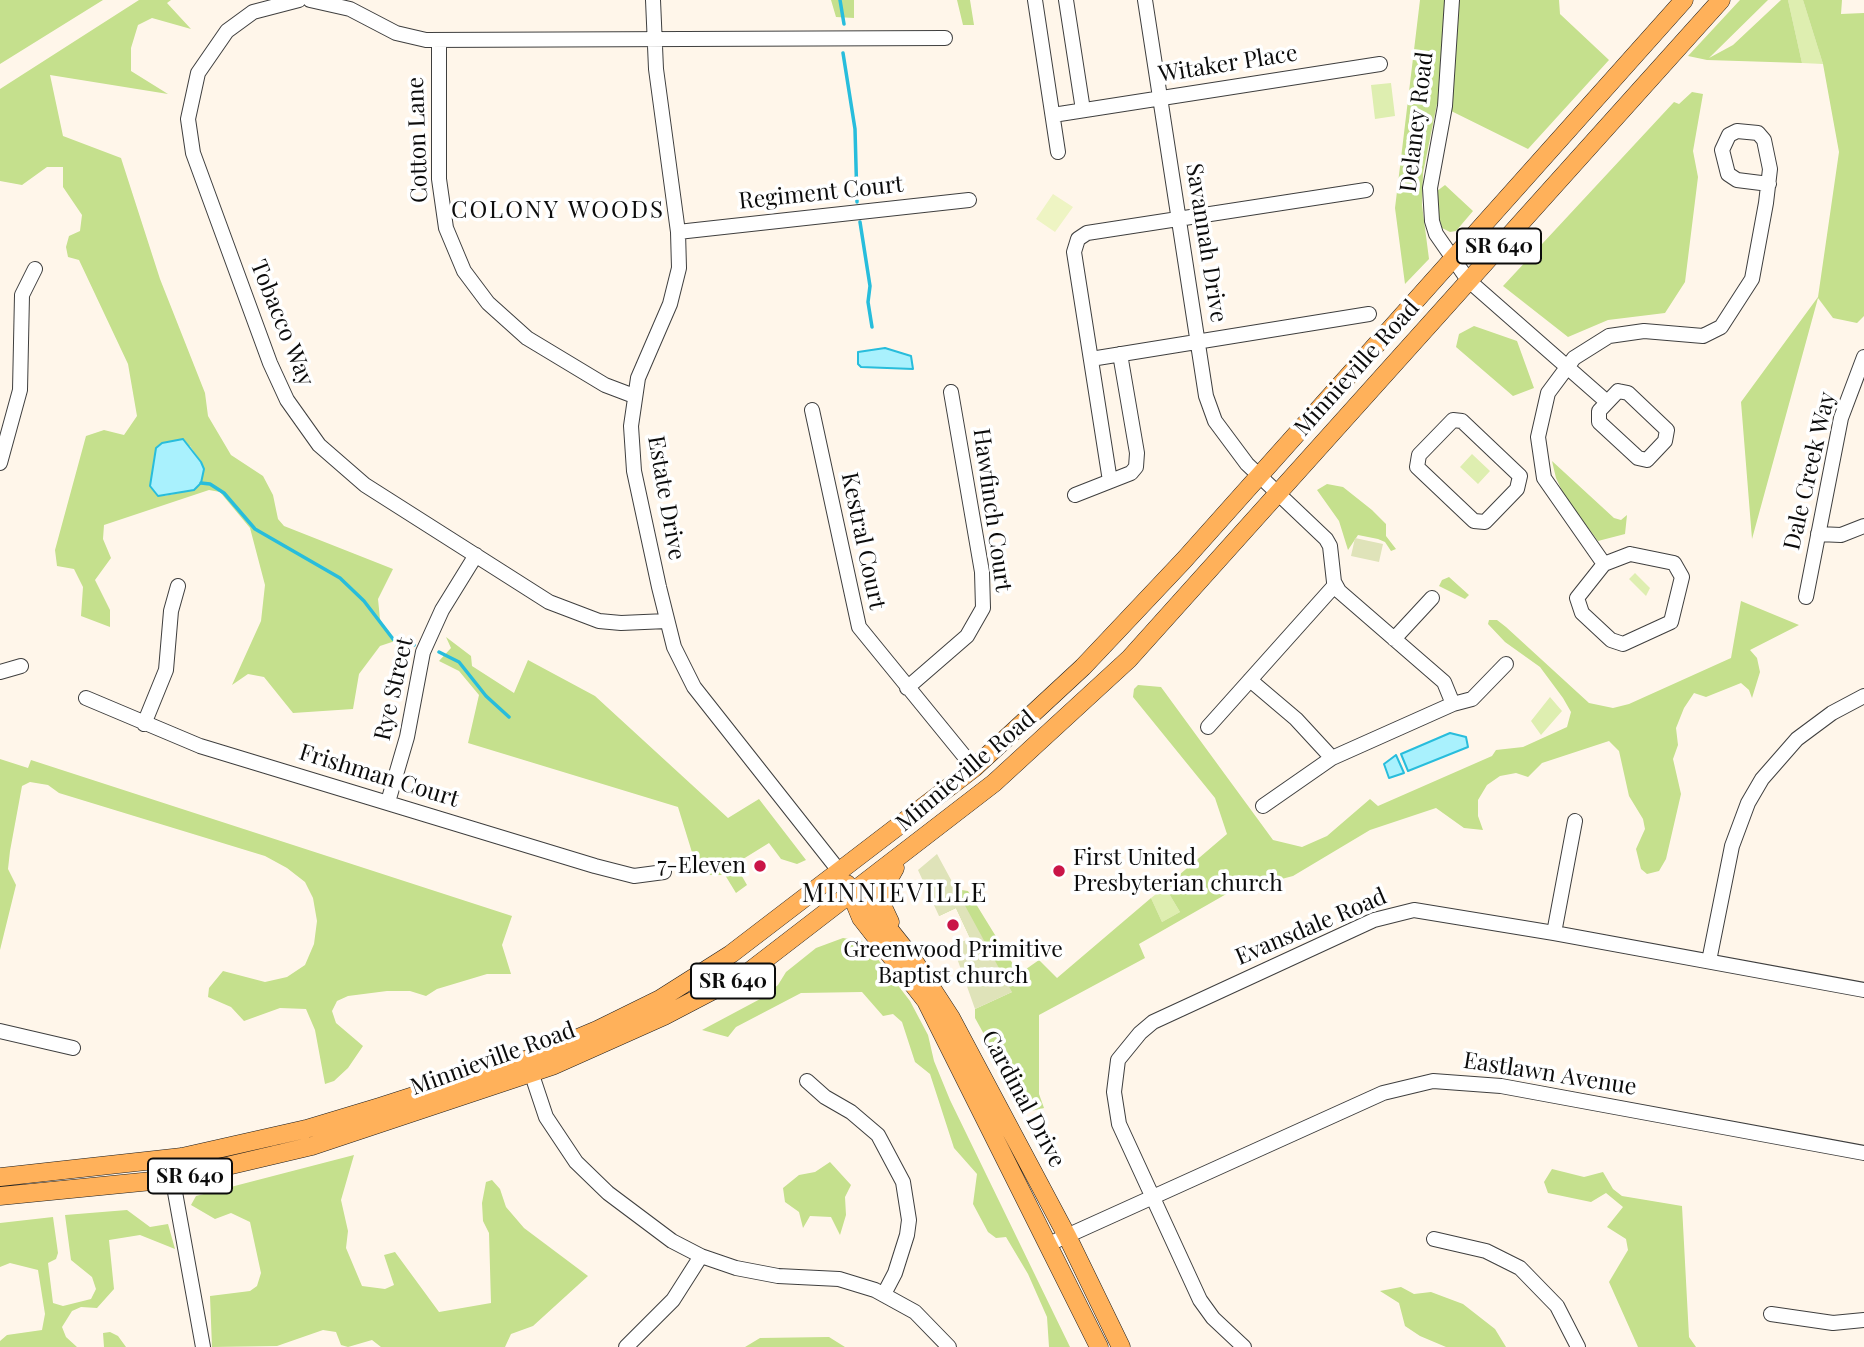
<!DOCTYPE html>
<style>
body{margin:0}
canvas{display:block;background:#fff6ea}
</style>
<canvas width="1864" height="1347"></canvas>
<script>
const c = document.querySelector('canvas').getContext('2d');
c.lineJoin = 'round';
function fillPath(path, color) {
  c.fillStyle = color;
  c.fill(path, 'evenodd');
}
function shape(rows) {
  const path = new Path2D();
  for (const r of rows) {
    path.moveTo(r[0], r[1]);
    for (let i = 2; i < r.length; i += 2) path.lineTo(r[i], r[i + 1]);
  }
  return path;
}
function strokePath(path, color, width, dash) {
  c.strokeStyle = color;
  c.lineWidth = width;
  c.lineCap = dash ? 'butt' : 'round';
  c.setLineDash(dash || []);
  c.stroke(path);
}
function drawText(font, color, halo, rows, align = 'center') {
  c.font = font + ' "Playfair Display",serif';
  c.lineWidth = 7;
  c.setLineDash([]);
  c.textBaseline = 'middle';
  c.strokeStyle = halo;
  c.fillStyle = color;
  for (const [text, x, y, turn = 0] of rows) {
    c.save();
    c.translate(x, y);
    c.rotate((+turn || 0) * Math.PI / 180);
    c.textAlign = isNaN(turn) ? turn : align;
    if (halo) c.strokeText(text, 0, 0);
    c.fillText(text, 0, 0);
    c.restore();
  }
}
const green = shape([
 [1788,0,1803,0,1823,64,1802,63],
 [1391,83,1395,116,1375,119,1371,85],
 [1472,454,1490,471,1478,484,1460,467],
 [1635,573,1650,588,1646,596,1629,579],
 [1550,697,1562,711,1541,735,1531,721],
 [1165,887,1180,912,1162,922,1151,898]
]);
const forest = shape([
 [0,0,103,0,0,64],
 [139,0,171,0,167,3,191,29,152,18,138,25,131,48,131,71,168,94,50,75,63,136,121,158,160,279,205,393,208,416,231,455,263,476,273,495,278,519,284,526,393,569,378,599,380,619,387,633,398,640,380,646,359,674,353,709,293,713,264,677,248,674,232,685,261,621,265,585,250,528,220,492,209,490,104,525,103,539,111,558,95,580,110,610,110,627,81,616,83,587,74,569,57,566,55,550,86,436,104,430,124,435,137,416,128,364,79,260,68,257,66,247,69,236,80,231,82,215,63,187,63,167,47,167,22,185,0,181,0,89],
 [190,446,201,462,194,490,164,496,153,471,154,456],
 [831,0,854,0,854,18,836,17],
 [957,0,970,0,974,25,963,25],
 [1420,0,1559,0,1560,14,1609,60,1528,149,1437,104,1423,173,1422,205,1429,259,1405,284,1395,208],
 [1740,0,1768,0,1709,58,1733,45,1781,0,1788,0,1802,63,1707,60,1688,56],
 [1803,0,1842,0,1841,14,1864,13,1864,316,1857,323,1833,318,1818,298,1752,539,1741,402,1818,297,1839,152,1823,64],
 [1692,92,1703,94,1693,151,1698,177,1685,282,1665,313,1608,320,1568,337,1503,286,1674,102,1679,104],
 [1445,185,1473,211,1456,231,1450,232,1442,228,1438,214,1437,191],
 [1474,326,1517,341,1534,388,1513,396,1456,347,1459,334],
 [1552,461,1614,518,1621,520,1627,515,1625,534,1598,541,1565,497,1556,478],
 [1327,484,1343,487,1372,510,1386,524,1386,536,1396,549,1391,551,1385,542,1378,539,1358,535,1348,550,1339,521,1317,490],
 [1449,577,1469,595,1465,599,1439,586,1442,580],
 [1741,601,1799,625,1750,650,1757,658,1760,672,1752,698,1749,690,1741,683,1706,697,1694,693,1684,708,1676,728,1678,745,1673,759,1681,794,1666,859,1659,871,1647,874,1641,869,1636,849,1645,829,1643,819,1629,796,1619,751,1609,741,1542,763,1528,777,1516,773,1500,776,1487,785,1478,800,1478,816,1483,830,1464,828,1436,808,1370,830,1293,876,1274,881,1256,877,1139,944,1145,958,1039,1015,1039,1094,1044,1108,1027,1112,975,1018,975,1009,1012,992,962,965,953,947,970,938,956,908,939,916,949,888,968,891,1019,974,1039,960,1057,978,1151,898,1162,922,1180,912,1165,887,1227,834,1215,798,1133,697,1134,689,1138,685,1161,687,1273,840,1302,847,1327,836,1370,799,1378,806,1492,756,1496,750,1523,747,1567,727,1571,712,1563,698,1540,667,1505,642,1488,624,1489,620,1497,620,1506,627,1589,703,1613,708,1629,704,1731,658],
 [446,637,471,656,472,666,514,693,528,660,595,696,728,818,759,799,806,860,797,864,781,859,769,843,735,864,747,885,736,893,725,875,699,875,678,807,468,743,479,695,459,671,439,661,451,648],
 [0,759,28,768,31,760,512,916,502,945,511,974,487,974,437,989,426,996,410,991,387,991,348,996,337,1001,332,1011,336,1023,363,1046,348,1068,334,1081,325,1084,315,1030,306,1009,280,1008,244,1021,231,1007,208,997,209,988,223,971,265,982,287,977,305,965,314,944,317,921,313,898,305,882,287,868,265,856,59,793,48,785,30,782,22,786,10,851,8,869,16,885,0,950],
 [843,938,862,941,867,945,910,1001,928,1035,934,1061,950,1100,1070,1347,1049,1347,1047,1317,1028,1274,1006,1237,996,1238,988,1232,973,1204,977,1174,954,1148,930,1074,915,1062,902,1022,893,1014,883,1016,862,992,801,993,736,1027,728,1037,702,1030,762,998,778,985,786,972,816,948],
 [354,1155,341,1200,348,1231,346,1248,362,1286,385,1289,394,1285,384,1255,395,1252,439,1312,491,1303,489,1233,483,1221,482,1203,486,1182,492,1180,500,1189,506,1207,524,1228,588,1276,533,1326,511,1334,505,1347,381,1347,372,1340,348,1347,341,1345,336,1332,323,1330,277,1346,212,1347,210,1296,250,1291,257,1286,261,1273,250,1222,231,1213,215,1219,191,1205,196,1196],
 [830,1162,851,1185,845,1197,846,1215,840,1235,831,1217,810,1216,803,1228,799,1212,785,1202,783,1188,799,1175,815,1172],
 [1552,1169,1584,1177,1603,1172,1613,1189,1622,1196,1682,1206,1689,1337,1696,1347,1638,1347,1609,1282,1628,1250,1626,1239,1607,1227,1623,1207,1606,1193,1591,1202,1548,1193,1544,1182],
 [127,1210,150,1227,168,1224,175,1249,140,1235,109,1240,114,1289,97,1308,81,1307,72,1311,62,1327,66,1337,77,1347,0,1347,0,1341,7,1335,42,1330,45,1314,38,1270,10,1263,0,1267,0,1223,53,1217,58,1253,56,1259,48,1263,53,1303,63,1306,91,1299,96,1289,92,1277,71,1260,65,1215],
 [1401,1287,1414,1294,1431,1292,1463,1304,1495,1329,1506,1347,1446,1347,1420,1336,1405,1326,1399,1303,1380,1291],
 [110,1332,118,1336,126,1347,104,1347,103,1333],
 [829,1337,845,1347,745,1347,760,1338]
]);
const cemetery = shape([
 [1355,538,1383,544,1379,562,1351,556],
 [937,854,1012,992,975,1009,953,947,970,938,956,908,939,916,918,870]
]);
const pitch = shape([
 [1053,194,1073,207,1055,232,1036,219]
]);
const water = shape([
 [885,348,911,356,913,369,861,367,858,364,858,352,885,348],
 [183,439,201,462,204,469,201,483,194,490,158,496,150,486,156,448,162,443,183,439],
 [1450,733,1466,737,1468,747,1408,771,1401,754,1450,733],
 [1396,755,1404,773,1389,778,1384,764,1396,755]
]);
const stream = shape([
 [840,0,844,24],
 [843,53,855,129,857,202],
 [860,222,870,286,868,302,872,327],
 [201,483,210,484,224,493,255,529,340,578,364,601,393,639,414,645],
 [439,652,459,662,486,696,509,717]
]);
const minor = shape([
 [299,0,253,12,227,31,198,73,188,119,193,153,270,363,287,400,319,445,365,485,549,602,599,621,621,623,667,621],
 [310,0,350,9,396,33,426,40,945,38],
 [653,0,656,69,678,232,679,268,670,304,638,378,631,426,634,471,659,587,674,647,694,687,840,872],
 [1035,0,1058,152],
 [1066,0,1083,110],
 [1145,0,1206,396,1215,421,1247,464,1326,539,1330,546,1334,582,1339,591,1444,682,1453,704,1332,758,1296,719,1250,680],
 [1452,0,1445,106,1430,188,1432,221,1436,234,1468,280,1607,402],
 [439,41,439,179,446,228,464,271,488,303,527,338,605,385,634,396],
 [1053,115,1380,64],
 [678,232,969,200],
 [1091,359,1369,314],
 [1618,391,1628,393,1667,430,1665,441,1647,460,1638,458,1599,422,1599,411,1618,391],
 [812,410,859,627,974,768],
 [1453,420,1462,421,1520,476,1517,489,1485,522,1474,521,1417,467,1419,455,1453,420],
 [0,463,20,390,22,295,35,269],
 [1110,481,1074,252,1078,239,1087,233,1366,190],
 [1075,495,1131,473,1136,467,1137,453,1120,354],
 [1818,534,1841,535,1864,526],
 [1630,554,1674,563,1682,577,1671,622,1623,644,1611,640,1582,613,1577,598,1604,564,1630,554],
 [1604,564,1544,478,1538,437,1548,393,1574,358,1609,336,1644,331,1703,336,1721,327,1752,279,1766,203,1770,169,1764,140,1758,133,1737,131,1729,135,1722,150,1728,174,1737,180,1769,184],
 [1806,597,1841,418,1864,357],
 [1394,639,1432,598],
 [0,672,21,666],
 [907,688,967,636,983,608,982,572,951,392],
 [86,698,200,746,595,866,634,876,664,872],
 [1453,704,1472,699,1506,664],
 [144,724,166,670,171,611,178,586],
 [1208,727,1335,585],
 [388,802,407,737,423,652,442,610,476,555],
 [1263,806,1332,758],
 [1554,933,1575,821],
 [1709,961,1732,846,1748,803,1762,779,1797,739,1832,713,1864,696],
 [0,1031,73,1048],
 [528,1063,546,1117,576,1162,608,1193,672,1241,701,1256,736,1268,778,1276,839,1279,875,1290,915,1312,949,1347],
 [807,1081,825,1097,851,1112,878,1135,903,1182,909,1220,907,1235,895,1273,884,1294],
 [169,1159,203,1347],
 [1434,1239,1486,1251,1520,1268,1557,1306,1578,1347],
 [1049,1244,1383,1093,1433,1081,1501,1086,1864,1153],
 [1771,1314,1833,1323,1864,1320],
 [626,1347,673,1300,701,1256],
 [1244,1347,1213,1318,1200,1300,1119,1124,1114,1092,1118,1060,1140,1033,1153,1022,1374,920,1414,910,1554,933,1864,990]
]);
const major = shape([
 [847,884,861,918,926,1001,1099,1347],
 [853,894,868,903,912,958,951,1018,1067,1236,1121,1347],
 [890,922,883,907,882,891,895,868],
 [0,1177,182,1157,306,1129,379,1107,528,1059,597,1030,660,999,731,954,974,768,1083,667,1184,560,1684,0],
 [0,1196,172,1179,312,1146,552,1066,664,1016,750,971,994,783,1129,659,1721,0]
]);
const markers = [
 [760,866,7,"#ca1547"],
 [1059,871,7,"#ca1547"],
 [953,925,7,"#ca1547"]
];
const shields = [
 [1499,246,84],
 [733,981,84],
 [190,1176,84]
];
const shieldNames = [
 ["SR 640",1499,246],
 ["SR 640",733,981],
 ["SR 640",190,1176]
];
const streetNames = [
 ["Witaker Place",1228,64,-9],
 ["Delaney Road",1417,122,-83],
 ["Cotton Lane",418,140,-92],
 ["Regiment Court",821,193,-6],
 ["Savannah Drive",1206,243,81],
 ["Tobacco Way",282,323,68],
 ["Minnieville Road",1357,368,-48],
 ["Dale Creek Way",1810,471,-77],
 ["Estate Drive",666,498,80],
 ["Hawfinch Court",992,510,82],
 ["Kestral Court",863,541,78],
 ["Rye Street",394,689,-77],
 ["Minnieville Road",966,771,-40],
 ["Frishman Court",379,776,17],
 ["Evansdale Road",1311,927,-23],
 ["Minnieville Road",493,1059,-20],
 ["Eastlawn Avenue",1550,1074,9],
 ["Cardinal Drive",1023,1099,62]
];
const poiNames = [
 ["First United",1073,858],
 ["Presbyterian church",1073,884],
 ["7-Eleven",746,866,"right"],
 ["Greenwood Primitive",953,950,"center"],
 ["Baptist church",953,976,"center"]
];
const neighbourhoodNames = [
 ["COLONY WOODS",558,211]
];
const quarterNames = [
 ["MINNIEVILLE",895,894]
];
fillPath(green, '#deeeb0');
fillPath(forest, '#c5e08d');
fillPath(cemetery, '#dfe3b9');
fillPath(pitch, '#eef4c3');
fillPath(water, '#a9f1fd');
strokePath(water, '#28bddc', 2);
strokePath(stream, '#28bddc', 3.5);
strokePath(minor, '#3f3f3f', 16);
strokePath(major, '#1d1d1d', 19);
strokePath(minor, '#fff', 14);
strokePath(major, '#ffb15a', 18);
for (const [x, y, r, color] of markers) {
  const dot = new Path2D();
  dot.arc(x, y, r, 0, 2 * Math.PI);
  c.fillStyle = color;
  c.fill(dot);
  strokePath(dot, '#fff', 2.5);
}
for (const [x, y, w] of shields) {
  const box = new Path2D();
  box.roundRect(x - w / 2, y - 17.5, w, 35, 5);
  c.fillStyle = '#fff';
  c.fill(box);
  strokePath(box, '#0c0c0c', 2);
}
drawText('bold 21px', '#0c0c0c', null, shieldNames);
drawText('23px', '#0c0c0c', '#fff', streetNames);
drawText('23px', '#0c0c0c', '#fff', poiNames, 'left');
c.letterSpacing = '2px';
drawText('24px', '#0c0c0c', '#fff', neighbourhoodNames);
c.letterSpacing = '0px';
c.letterSpacing = '2px';
drawText('26px', '#0c0c0c', '#fff', quarterNames);
c.letterSpacing = '0px';
</script>
